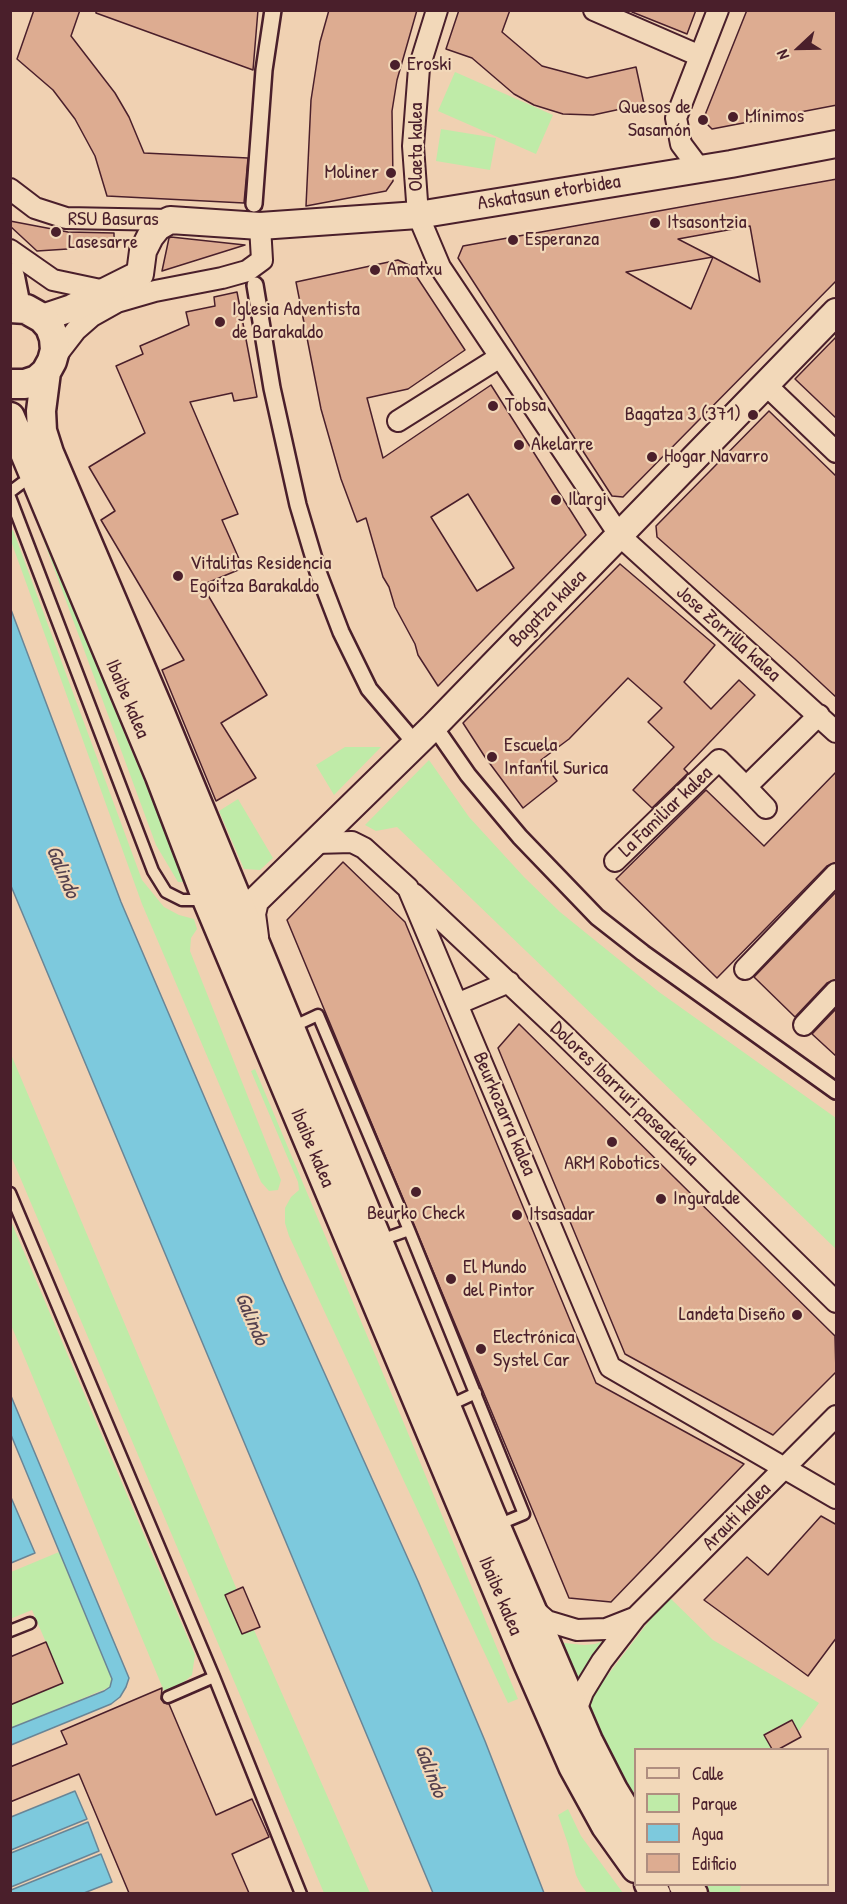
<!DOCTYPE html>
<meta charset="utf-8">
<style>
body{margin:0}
#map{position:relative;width:847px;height:1904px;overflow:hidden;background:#f0d1b2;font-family:"Patrick Hand",sans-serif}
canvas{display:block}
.frame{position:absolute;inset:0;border:12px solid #4a1f2b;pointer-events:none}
.legend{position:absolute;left:634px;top:1748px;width:195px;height:138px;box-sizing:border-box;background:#f2d8b9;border:2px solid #af8e80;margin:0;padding:8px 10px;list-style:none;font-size:18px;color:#4a1f2b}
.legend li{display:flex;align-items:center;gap:12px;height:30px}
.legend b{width:30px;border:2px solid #af8e80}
.north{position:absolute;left:769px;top:18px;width:60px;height:60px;-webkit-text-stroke:4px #f2d8b9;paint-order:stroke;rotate:248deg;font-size:16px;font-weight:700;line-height:24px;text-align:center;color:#4a1f2b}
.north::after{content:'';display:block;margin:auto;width:21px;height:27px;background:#4a1f2b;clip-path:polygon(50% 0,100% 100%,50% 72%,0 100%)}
</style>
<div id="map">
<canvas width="847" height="1904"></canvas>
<div class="frame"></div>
<ul class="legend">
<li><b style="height:8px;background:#f2d8b9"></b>Calle</li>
<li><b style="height:16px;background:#bfeba8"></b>Parque</li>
<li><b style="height:16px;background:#7dc9dd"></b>Agua</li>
<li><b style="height:16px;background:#ddac91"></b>Edificio</li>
</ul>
<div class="north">N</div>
</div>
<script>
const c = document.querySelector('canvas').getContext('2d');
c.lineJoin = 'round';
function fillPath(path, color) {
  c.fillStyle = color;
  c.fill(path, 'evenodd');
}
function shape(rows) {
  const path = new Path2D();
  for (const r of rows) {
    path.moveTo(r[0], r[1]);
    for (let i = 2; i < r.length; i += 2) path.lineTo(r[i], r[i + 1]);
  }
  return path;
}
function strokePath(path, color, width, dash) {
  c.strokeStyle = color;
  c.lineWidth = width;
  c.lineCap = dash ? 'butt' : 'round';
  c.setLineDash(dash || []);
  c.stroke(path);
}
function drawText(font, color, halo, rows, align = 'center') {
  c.font = font + ' "Patrick Hand",sans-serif';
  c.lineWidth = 4.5;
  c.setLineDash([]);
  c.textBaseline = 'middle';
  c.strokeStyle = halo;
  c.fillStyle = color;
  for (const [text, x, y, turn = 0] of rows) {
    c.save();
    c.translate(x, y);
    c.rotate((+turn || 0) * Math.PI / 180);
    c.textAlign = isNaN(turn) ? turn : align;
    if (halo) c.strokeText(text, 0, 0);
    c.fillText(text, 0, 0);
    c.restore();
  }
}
const green = shape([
 [455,72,553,115,536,154,438,111],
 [441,129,496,138,490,170,436,161],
 [38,525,186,882,178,882,156,845],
 [13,530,142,880,164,907,179,915,194,919,197,929,191,938,190,951,281,1180,278,1190,269,1191,261,1182,142,904,11,541,11,531],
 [345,747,381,747,334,795,316,765],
 [429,760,469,817,524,877,560,912,659,992,836,1118,836,1249,397,827,376,831,365,825],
 [238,799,273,858,260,870,244,869,219,811],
 [10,1052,237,1590,226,1595,242,1634,254,1630,370,1893,324,1893,11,1156],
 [255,1069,405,1426,518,1699,508,1703,289,1236,285,1223,285,1208,291,1197,299,1190,298,1182,251,1071],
 [10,1219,195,1655,192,1675,184,1682,164,1691,11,1325],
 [59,1552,108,1670,112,1679,110,1687,11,1728,10,1705,63,1682,32,1610,10,1619,11,1572],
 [668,1596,713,1640,819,1703,798,1732,791,1720,764,1734,772,1749,636,1750,635,1850,566,1730],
 [611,1638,574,1688,555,1642,584,1645,595,1644],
 [568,1809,581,1836,623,1893,587,1893,581,1885,576,1875,568,1844,558,1815],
 [664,1885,741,1885,739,1894,673,1893]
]);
const water = shape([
 [10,607,121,902,283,1281,418,1581,485,1741,544,1893,433,1893,11,886,10,607],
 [11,1396,129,1678,126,1687,120,1697,111,1704,11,1745,11,1728,104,1691,110,1687,112,1679,11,1435,11,1396],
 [10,1495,35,1553,11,1563,10,1563,10,1495],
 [75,1791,87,1819,11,1850,11,1817,75,1791],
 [88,1822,99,1851,11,1887,11,1853,88,1822],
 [101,1854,112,1882,84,1893,11,1893,11,1890,101,1854]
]);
const building = shape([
 [34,10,80,10,71,36,115,93,129,117,144,153,248,158,244,203,107,196,95,156,75,119,53,90,17,59,34,10],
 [96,10,258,10,253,70,96,13,96,10],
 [329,10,417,10,397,80,392,111,393,181,386,191,306,206,311,100,320,42,329,10],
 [459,10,510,10,502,32,542,66,587,78,636,67,644,104,593,115,563,114,534,105,514,94,472,58,446,49,459,10],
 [632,10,696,10,687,34,632,12,632,10],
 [747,10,837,10,837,105,712,129,703,120,747,10],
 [837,179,837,280,623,497,612,496,458,258,463,246,837,179],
 [750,226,760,282,713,257,691,309,626,272,713,257,678,239,750,226],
 [10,221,68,232,114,233,114,246,37,251,10,226,10,221],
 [171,237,245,245,162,271,169,238,171,237],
 [398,260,409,265,465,350,408,389,367,398,383,458,491,385,586,535,438,686,418,655,415,644,395,607,389,587,383,577,366,518,357,522,341,479,321,409,296,282,398,260],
 [468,494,514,568,477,591,431,517,468,494],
 [237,292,257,397,234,401,232,393,190,402,238,514,222,520,243,568,202,585,267,695,221,723,256,778,216,801,162,670,184,660,101,520,115,511,89,467,145,433,116,366,143,354,140,346,189,325,186,312,215,306,214,297,237,292],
 [837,336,837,419,795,379,837,336],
 [769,411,837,477,837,698,795,659,657,537,656,526,769,411],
 [620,564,715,645,684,682,711,709,739,680,755,695,684,769,688,773,652,808,633,790,674,747,648,722,662,708,628,678,569,739,541,760,557,781,523,808,485,757,463,723,620,564],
 [837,771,837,862,827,866,717,978,616,879,706,790,764,846,837,771],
 [343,862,405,922,596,1383,744,1464,611,1602,569,1598,287,920,343,862],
 [837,891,837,979,827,983,795,1017,754,977,837,891],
 [837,1008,837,1057,812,1034,837,1008],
 [519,1024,835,1336,836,1372,773,1435,625,1354,498,1048,519,1024],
 [821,1516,837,1525,837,1637,808,1676,704,1600,747,1557,768,1575,821,1516],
 [243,1587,260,1627,242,1634,225,1595,243,1587],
 [46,1642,63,1683,10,1705,10,1657,46,1642],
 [162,1688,161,1699,164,1703,169,1704,216,1815,252,1799,269,1837,232,1854,249,1893,129,1893,79,1774,10,1802,10,1767,67,1744,61,1731,162,1688],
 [792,1720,801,1737,779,1749,772,1749,764,1735,792,1720]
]);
const service = shape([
 [10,492,22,483],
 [10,497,153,871,166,892,182,900,207,900],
 [290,1028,318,1015,409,1230,524,1514,495,1526],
 [10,1193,214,1677,301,1894],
 [378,1241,409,1230],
 [446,1407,476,1393],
 [10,1631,30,1623],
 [168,1697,214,1677]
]);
const pedestrian = shape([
 [254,204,264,70,273,10],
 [255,285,272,388,298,505,318,572,341,632,369,689,415,743],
 [434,726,468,775,520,837,597,917,643,953,836,1091]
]);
const minor = shape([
 [437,10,419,68,413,146,418,215,440,267,620,536,836,732],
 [594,10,700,56],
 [699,168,681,144,676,118,718,10],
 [10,189,35,208,66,218,170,220],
 [10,250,53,280,105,291],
 [52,361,76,330,92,316,117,302,155,291,222,278,247,271,262,260,260,226],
 [765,384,836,452],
 [398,421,500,357],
 [746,787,766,808],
 [315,843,352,842,364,848,408,888,610,1367,836,1498],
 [615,861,719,760,746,787,819,715],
 [414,894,562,1033,836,1302],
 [745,969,836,874],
 [457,1004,509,982],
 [804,1025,836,991],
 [531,1607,547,1621,577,1630,606,1629,634,1618],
 [574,1716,583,1692,602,1661,636,1617,836,1416]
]);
const tertiary = shape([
 [42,318,72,308,140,274,143,251,150,237,158,227,170,220,260,226,418,215,731,164,836,144],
 [255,937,252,914,255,901,434,726,836,312]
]);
const secondary = shape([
 [10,277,16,307],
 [10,308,26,309,42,318,50,327,54,338,55,350,52,361,46,372,37,380,25,384,10,384],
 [46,372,41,411,42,431,49,453,160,713,490,1513,588,1741,613,1790,636,1828],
 [10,417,160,776,207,899,528,1663,573,1766,606,1826,636,1868],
 [649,1884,656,1894],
 [683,1884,693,1894]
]);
const markers = [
 [395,65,6,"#4a1f2b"],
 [733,117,6,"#4a1f2b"],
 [703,120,6,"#4a1f2b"],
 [391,173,6,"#4a1f2b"],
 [655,223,6,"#4a1f2b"],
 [56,232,6,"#4a1f2b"],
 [513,240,6,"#4a1f2b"],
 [375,270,6,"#4a1f2b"],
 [220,322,6,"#4a1f2b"],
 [493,406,6,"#4a1f2b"],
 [753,415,6,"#4a1f2b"],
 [519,445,6,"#4a1f2b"],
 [652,457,6,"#4a1f2b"],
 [556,500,6,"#4a1f2b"],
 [178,576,6,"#4a1f2b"],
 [492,757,6,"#4a1f2b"],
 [612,1142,6,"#4a1f2b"],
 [416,1192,6,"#4a1f2b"],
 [661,1199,6,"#4a1f2b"],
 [517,1215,6,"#4a1f2b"],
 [451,1279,6,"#4a1f2b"],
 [797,1315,6,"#4a1f2b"],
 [481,1349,6,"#4a1f2b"]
];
const poiNames = [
 ["Eroski",407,65],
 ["Quesos de",691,108,"right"],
 ["Sasamón",691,131,"right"],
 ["Mínimos",745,117],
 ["Moliner",379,173,"right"],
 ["RSU Basuras",68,220],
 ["Lasesarre",68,243],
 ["Itsasontzia",667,223],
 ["Esperanza",525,240],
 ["Amatxu",387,270],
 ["Iglesia Adventista",232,310],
 ["de Barakaldo",232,333],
 ["Tobsa",505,406],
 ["Bagatza 3 (371)",741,415,"right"],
 ["Akelarre",531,445],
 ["Hogar Navarro",664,457],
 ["Ilargi",568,500],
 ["Vitalitas Residencia",190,564],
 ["Egoitza Barakaldo",190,587],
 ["Escuela",504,746],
 ["Infantil Surica",504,769],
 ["ARM Robotics",612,1164,"center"],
 ["Inguralde",673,1199],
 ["Beurko Check",416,1214,"center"],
 ["Itsasadar",529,1215],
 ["El Mundo",463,1268],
 ["del Pintor",463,1291],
 ["Landeta Diseño",785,1315,"right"],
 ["Electrónica",493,1338],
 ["Systel Car",493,1361]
];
const streetNames = [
 ["Olaeta kalea",417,147,-90],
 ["Askatasun etorbidea",549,193,-9],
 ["Bagatza kalea",548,609,-45],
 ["Jose Zorrilla kalea",728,634,42],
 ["Ibaibe kalea",127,699,67],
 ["La Familiar kalea",666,812,-44],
 ["Dolores Ibarruri pasealekua",624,1094,44],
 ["Beurkozarra kalea",504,1114,67],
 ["Ibaibe kalea",312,1148,67],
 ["Arauti kalea",737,1517,-45],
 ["Ibaibe kalea",500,1596,67]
];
const waterNames = [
 ["Galindo",62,872,67],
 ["Galindo",251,1319,67],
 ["Galindo",430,1771,69]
];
fillPath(green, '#bfeba8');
fillPath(water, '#7dc9dd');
strokePath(water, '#698596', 1.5);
fillPath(building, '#ddac91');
strokePath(building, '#4a1f2b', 1.5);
strokePath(service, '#4a1f2b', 15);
strokePath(pedestrian, '#4a1f2b', 20);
strokePath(minor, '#4a1f2b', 24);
strokePath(tertiary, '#4a1f2b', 30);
strokePath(secondary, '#4a1f2b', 33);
strokePath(service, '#f2d8b9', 10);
strokePath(pedestrian, '#f2d8b9', 15);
strokePath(minor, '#f2d8b9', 20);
strokePath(tertiary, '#f2d8b9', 26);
strokePath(secondary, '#f2d8b9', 28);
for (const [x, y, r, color] of markers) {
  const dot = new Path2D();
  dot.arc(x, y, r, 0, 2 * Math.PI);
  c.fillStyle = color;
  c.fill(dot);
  strokePath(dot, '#f2d8b9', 2);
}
drawText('20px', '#4a1f2b', '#f2d8b9', poiNames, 'left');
drawText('20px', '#4a1f2b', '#f2d8b9', streetNames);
drawText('italic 21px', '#54414f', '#f2d8b9', waterNames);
</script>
